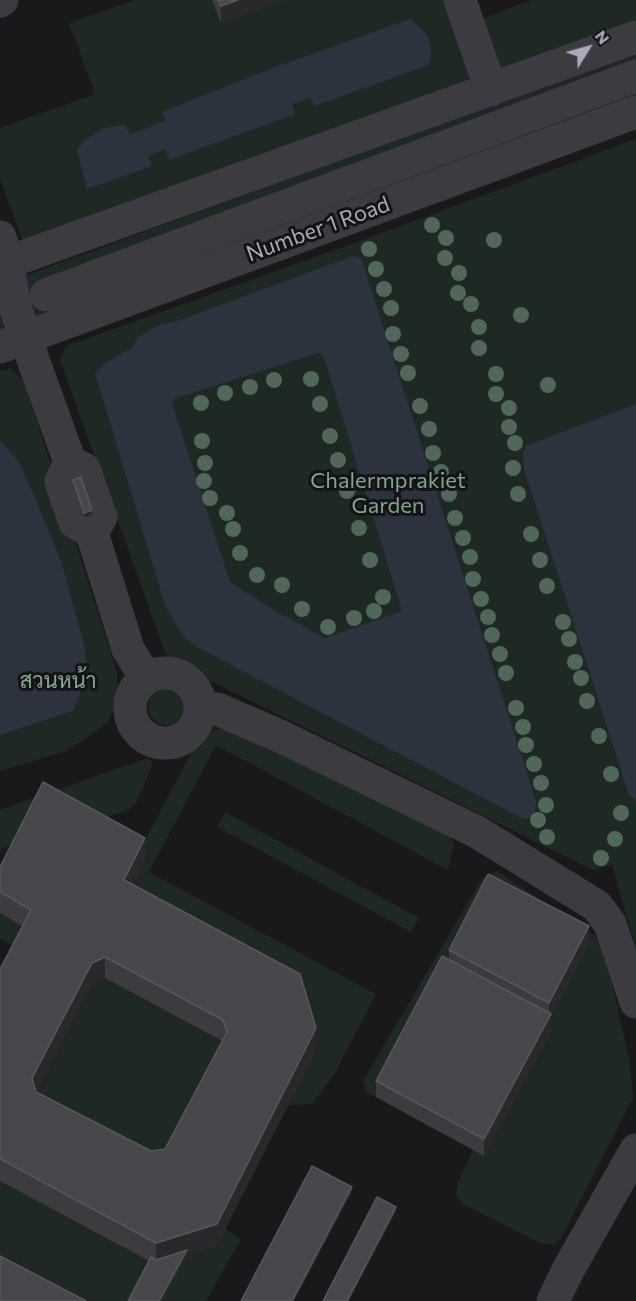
<!DOCTYPE html>
<meta charset="utf-8">
<style>
body{margin:0}
#map{position:relative;width:636px;height:1301px;overflow:hidden;background:#19181a;font-family:Commissioner,sans-serif}
canvas{display:block}
.north{position:absolute;left:558px;top:18px;width:60px;height:60px;-webkit-text-stroke:4px #141315;paint-order:stroke;rotate:53deg;font-size:16px;font-weight:700;line-height:24px;text-align:center;color:#a9aabb}
.north::after{content:'';display:block;margin:auto;width:21px;height:27px;background:#a9aabb;clip-path:polygon(50% 0,100% 100%,50% 72%,0 100%)}
</style>
<div id="map">
<canvas width="636" height="1301"></canvas>
<div class="north">N</div>
</div>
<script>
const c = document.querySelector('canvas').getContext('2d');
c.lineJoin = 'round';
function fillPath(path, color) {
  c.fillStyle = color;
  c.fill(path, 'evenodd');
}
function shape(rows) {
  const path = new Path2D();
  for (const r of rows) {
    if (r.length === 3) {
      path.moveTo(r[0] + r[2], r[1]);
      path.arc(r[0], r[1], r[2], 0, 2 * Math.PI);
      continue;
    }
    path.moveTo(r[0], r[1]);
    for (let i = 2; i < r.length; i += 2) path.lineTo(r[i], r[i + 1]);
  }
  return path;
}
function strokePath(path, color, width, dash) {
  c.strokeStyle = color;
  c.lineWidth = width;
  c.lineCap = dash ? 'butt' : 'round';
  c.setLineDash(dash || []);
  c.stroke(path);
}
function drawText(font, color, halo, rows, align = 'center') {
  c.font = font + ' Commissioner,Sarabun,sans-serif';
  c.lineWidth = 6;
  c.setLineDash([]);
  c.textBaseline = 'middle';
  c.strokeStyle = halo;
  c.fillStyle = color;
  for (const [text, x, y, turn = 0] of rows) {
    c.save();
    c.translate(x, y);
    c.rotate((+turn || 0) * Math.PI / 180);
    c.textAlign = isNaN(turn) ? turn : align;
    if (halo) c.strokeText(text, 0, 0);
    c.fillText(text, 0, 0);
    c.restore();
  }
}
const green = shape([
 [136,0,447,0,472,77,455,88,24,244,0,178,0,128,95,94,69,23],
 [531,0,636,0,636,23,507,72,492,69,477,21],
 [636,51,636,100,0,334,0,285],
 [636,139,636,949,612,865,593,870,168,660,60,360,66,346,349,245],
 [10,368,24,381,117,673,118,698,107,724,66,751,0,771,0,371],
 [166,707,18],
 [223,727,449,833,454,844,448,870,216,745,149,872,376,994,335,1073,312,1104,288,1105,124,901,137,855,197,742,209,733],
 [148,758,153,763,137,801,128,810,83,825,24,841,0,849,0,810],
 [225,812,419,918,411,932,217,827],
 [497,871,594,935,605,952,629,1058,633,1098,560,1240,553,1245,540,1243,463,1204,456,1196,458,1183,473,1150,366,1092,363,1081,483,877],
 [0,913,31,931,21,950,0,939],
 [105,978,223,1042,165,1171,32,1100,92,984],
 [0,1181,156,1265,217,1245,225,1228,241,1239,206,1301,54,1301,0,1273]
]);
const water = shape([
 [410,19,421,28,428,36,431,50,429,65,314,106,310,98,292,104,295,114,169,160,165,149,148,156,152,166,87,189,77,149,86,139,104,128,125,125,130,135,166,120,162,112,270,69],
 [353,256,361,258,536,801,535,811,528,819,521,818,197,647,184,637,166,608,95,373,105,363,132,348,137,338,154,327,183,319],
 [318,353,321,353,326,364,402,611,325,638,277,612,230,582,172,403,173,399],
 [636,404,636,801,629,795,524,469,523,453,526,446],
 [0,440,21,465,61,561,85,648,86,678,73,711,0,735]
]);
const minor = shape([
 [460,0,491,90],
 [0,1,2,0],
 [0,237,7,262,15,306,35,365,70,462,84,469,101,517,92,533],
 [0,265,636,37],
 [46,295,636,76],
 [0,347,636,112],
 [70,462,61,482,75,522,92,533,128,649,146,678],
 [165,708,35],
 [200,710,217,709,282,737,477,832,597,906,610,924,636,1002],
 [553,1301,568,1270,636,1150]
]);
const trees = [
 [432,225],
 [446,238],
 [494,240],
 [369,249],
 [445,258],
 [376,269],
 [459,273],
 [384,289],
 [458,293],
 [471,304],
 [391,308],
 [521,315],
 [479,327],
 [393,334],
 [479,348],
 [401,354],
 [408,373],
 [496,374],
 [311,379],
 [274,380],
 [548,385],
 [250,387],
 [225,393],
 [496,394],
 [201,403],
 [320,404],
 [420,406],
 [509,408],
 [509,427],
 [429,429],
 [330,436],
 [202,441],
 [515,443],
 [433,453],
 [338,460],
 [205,463],
 [513,468],
 [441,472],
 [204,481],
 [347,491],
 [449,494],
 [518,494],
 [210,498],
 [227,513],
 [455,518],
 [359,528],
 [233,529],
 [531,534],
 [463,538],
 [240,553],
 [470,557],
 [370,560],
 [540,560],
 [257,575],
 [473,579],
 [282,585],
 [547,586],
 [383,597],
 [481,599],
 [302,609],
 [374,611],
 [488,617],
 [354,618],
 [563,622],
 [328,627],
 [492,635],
 [569,639],
 [500,654],
 [575,662],
 [506,673],
 [581,678],
 [587,701],
 [516,708],
 [523,727],
 [599,736],
 [526,745],
 [534,764],
 [611,774],
 [541,783],
 [546,805],
 [621,813],
 [538,820],
 [547,837],
 [615,839],
 [601,858]
];
const wall = shape([
 [212,0,284,0,221,23],
 [73,480,92,515,84,517,73,485],
 [145,860,133,884,316,1050,217,1245,187,1255,162,1301,128,1301,149,1261,0,1181,0,969,22,926,0,913,0,867],
 [105,978,222,1041,165,1149,151,1151,36,1092,92,984],
 [589,943,551,1016,551,1031,484,1156,376,1097,376,1081,449,960,449,950]
]);
const shadedWall = shape([
 [238,0,284,0,221,23,221,6],
 [92,510,92,515,84,517,84,513],
 [145,838,145,860,124,901,124,880],
 [589,926,589,943,551,1016,551,1031,484,1156,484,1139,549,1017,549,1003],
 [105,957,105,978,92,984,32,1100,32,1078,92,963],
 [316,1028,316,1050,217,1245,187,1255,162,1301,159,1301,156,1265,156,1243],
 [352,1187,352,1192,294,1301,292,1301],
 [396,1207,396,1212,349,1301,347,1301]
]);
const building = shape([
 [218,0,238,0,221,6,218,0],
 [81,477,92,510,84,513,73,480,81,477],
 [43,782,145,838,124,880,300,974,316,1028,217,1224,156,1243,0,1159,0,969,31,910,0,892,0,867,43,782],
 [105,957,223,1020,227,1032,165,1149,151,1151,36,1092,32,1078,92,963,105,957],
 [488,874,589,926,549,1003,449,950,488,874],
 [442,956,551,1014,484,1139,376,1081,442,956],
 [312,1166,352,1187,292,1301,241,1301,312,1166],
 [377,1197,396,1207,347,1301,323,1301,377,1197],
 [187,1250,159,1301,128,1301,151,1257,156,1260,187,1250],
 [0,1256,86,1301,0,1301,0,1256]
]);
const streetNames = [
 ["Number 1 Road",318,229,-20]
];
const parkNames = [
 ["Chalermprakiet",388,481],
 ["Garden",388,506],
 ["สวนหน้า",58,681]
];
fillPath(green, '#1f2923');
fillPath(water, '#2d323f');
strokePath(minor, '#3b3b41', 33);
c.fillStyle = '#516759';
for (const [x, y] of trees) {
  c.beginPath();
  c.arc(x, y, 8, 0, 2 * Math.PI);
  c.fill();
}
fillPath(wall, '#3c3b3f');
fillPath(shadedWall, '#29282b');
fillPath(building, '#48474d');
strokePath(building, '#57575e', 1.5);
drawText('22px', '#a9aabb', '#141315', streetNames);
drawText('22px', '#7fa78d', '#141315', parkNames);
</script>
